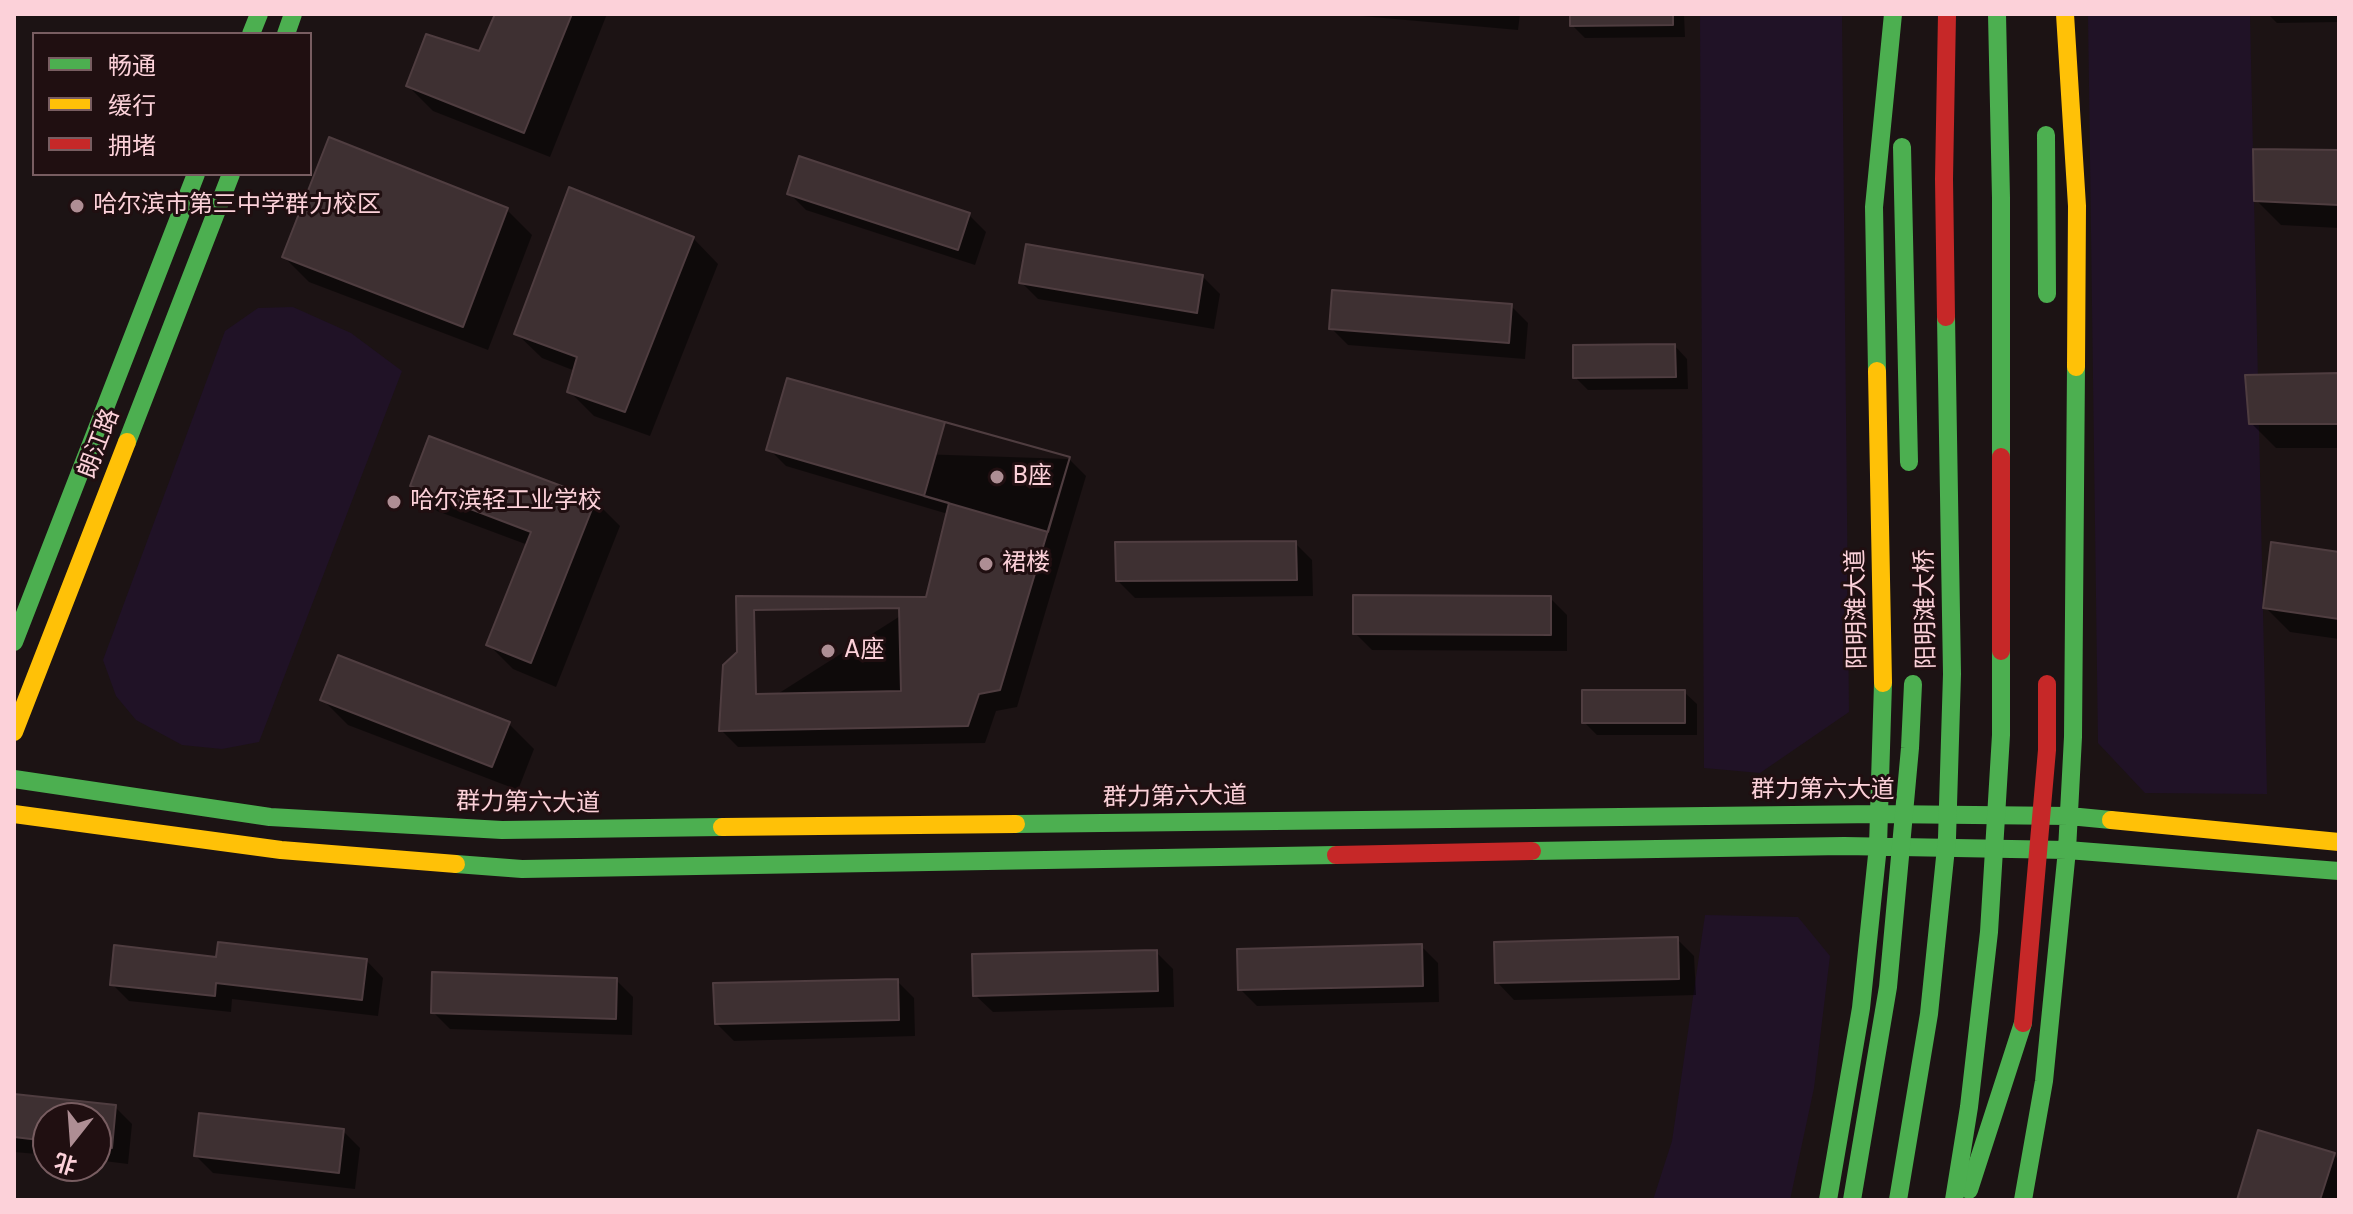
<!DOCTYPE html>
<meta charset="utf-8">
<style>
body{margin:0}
#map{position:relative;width:2353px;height:1214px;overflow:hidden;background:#1c1314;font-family:Poppins,"Noto Sans SC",sans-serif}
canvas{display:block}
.frame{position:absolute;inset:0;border:16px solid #fcd1d9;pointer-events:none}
.legend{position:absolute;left:32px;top:32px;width:280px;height:144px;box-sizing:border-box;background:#200f11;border:2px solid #785d61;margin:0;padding:10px 14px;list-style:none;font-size:24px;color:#fcd1d9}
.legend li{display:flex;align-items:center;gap:16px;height:40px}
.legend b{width:40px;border:2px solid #785d61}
.north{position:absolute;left:32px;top:1102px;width:80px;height:80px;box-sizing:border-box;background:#200f11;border:2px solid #785d61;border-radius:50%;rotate:197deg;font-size:22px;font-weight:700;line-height:32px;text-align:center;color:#fcd1d9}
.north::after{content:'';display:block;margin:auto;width:28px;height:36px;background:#ae8e94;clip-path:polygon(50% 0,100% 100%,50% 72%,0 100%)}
</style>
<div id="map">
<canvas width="2353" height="1214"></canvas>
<div class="frame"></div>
<ul class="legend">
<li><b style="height:10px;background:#4caf50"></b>畅通</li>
<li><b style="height:10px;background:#ffc107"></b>缓行</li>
<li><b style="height:10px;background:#c62828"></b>拥堵</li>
</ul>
<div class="north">北</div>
</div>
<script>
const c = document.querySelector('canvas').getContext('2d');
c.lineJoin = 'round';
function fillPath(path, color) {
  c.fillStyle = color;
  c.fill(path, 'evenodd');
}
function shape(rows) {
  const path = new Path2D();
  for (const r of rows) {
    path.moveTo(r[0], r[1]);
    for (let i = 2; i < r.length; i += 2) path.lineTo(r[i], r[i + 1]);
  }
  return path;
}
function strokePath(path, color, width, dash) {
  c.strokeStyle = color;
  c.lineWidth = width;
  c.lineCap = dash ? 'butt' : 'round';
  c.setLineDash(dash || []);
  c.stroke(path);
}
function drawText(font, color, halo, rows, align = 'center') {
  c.font = font + ' Poppins,"Noto Sans SC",sans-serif';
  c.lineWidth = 6;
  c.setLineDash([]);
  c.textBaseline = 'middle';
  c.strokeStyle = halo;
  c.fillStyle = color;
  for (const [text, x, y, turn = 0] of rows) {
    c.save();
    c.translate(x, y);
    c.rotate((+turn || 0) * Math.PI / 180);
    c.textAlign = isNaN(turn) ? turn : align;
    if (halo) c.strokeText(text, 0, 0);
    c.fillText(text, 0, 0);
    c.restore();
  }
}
const green = shape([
 [1700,14,1842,14,1849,712,1760,773,1704,768],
 [2088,14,2250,14,2267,794,2145,793,2098,743],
 [293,307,351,333,402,371,259,742,222,749,182,745,136,720,116,696,103,660,225,331,258,308],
 [1705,915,1798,917,1830,956,1814,1088,1790,1200,1653,1200,1672,1141]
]);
const shadow = shape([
 [497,14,607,14,550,157,433,111,408,86,480,53],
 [1339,14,1520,14,1518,30],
 [1572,14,1684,14,1685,37,1585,38,1572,25],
 [2268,14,2339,14,2339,22,2277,23],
 [2339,152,2339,228,2281,225,2256,200],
 [789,193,969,215,986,232,975,265,806,210],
 [507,210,532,235,488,350,309,282,284,257],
 [693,238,718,264,650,436,594,416,569,391,575,371,542,358,516,333],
 [1203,277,1220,294,1214,329,1038,299,1021,282],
 [1511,306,1528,323,1525,359,1348,345,1331,328],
 [1675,346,1687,359,1688,389,1588,390,1575,377],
 [2339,375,2339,448,2276,448,2251,423],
 [430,439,595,501,620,526,556,687,513,669,488,644,528,545,437,511,412,486],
 [769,449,1069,459,1086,476,1017,707,996,711,985,743,738,747,721,730,927,599,948,514,786,466],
 [1295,543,1312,560,1313,596,1135,598,1118,581],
 [2339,554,2339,639,2290,632,2265,607],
 [1550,598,1567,615,1567,651,1372,650,1355,633],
 [339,657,509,724,534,749,518,790,348,725,322,699],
 [1684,692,1697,704,1697,735,1597,735,1584,722],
 [1677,939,1694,956,1696,995,1514,1000,1497,982],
 [1421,946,1438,963,1439,1002,1257,1006,1240,989],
 [1156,952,1173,969,1174,1007,993,1012,975,995],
 [218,959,366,960,383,978,378,1016,232,999,231,1012,129,1001,112,984],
 [616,980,633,997,632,1035,450,1029,433,1012],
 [897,981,914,998,915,1036,734,1041,717,1024],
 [14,1096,115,1107,132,1124,128,1164,96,1160,96,1118,48,1118,48,1155,14,1152],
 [343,1131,360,1148,355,1189,213,1173,196,1156],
 [2334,1155,2339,1160,2339,1200,2239,1200]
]);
const building = shape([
 [495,14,572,14,524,133,406,86,426,34,479,51,495,14],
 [1570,14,1673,14,1673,25,1570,26,1570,14],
 [329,137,508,208,463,327,282,257,329,137],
 [2253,149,2339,150,2339,205,2254,201,2253,149],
 [799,156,970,213,958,250,787,194,799,156],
 [569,187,694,237,625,412,567,392,577,357,514,334,569,187],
 [1026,244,1203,275,1197,313,1019,283,1026,244],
 [1332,290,1512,304,1509,343,1329,329,1332,290],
 [1675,344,1676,377,1573,378,1573,345,1675,344],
 [2339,373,2339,424,2249,424,2245,375,2339,373],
 [787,378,1070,457,1000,690,979,694,968,726,719,731,723,665,737,652,736,596,926,597,949,503,766,450,787,378],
 [945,422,1070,457,1048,532,924,496,945,422],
 [429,436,596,499,531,663,486,645,531,532,410,486,429,436],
 [1296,541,1297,580,1116,581,1115,542,1296,541],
 [2271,542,2339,552,2339,619,2263,608,2271,542],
 [1353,595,1551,596,1551,635,1353,634,1353,595],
 [899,608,901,691,756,694,754,610,899,608],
 [338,655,510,722,492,767,320,700,338,655],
 [1582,690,1685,690,1685,723,1582,723,1582,690],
 [1678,937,1679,979,1495,983,1494,942,1678,937],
 [218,942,367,959,362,1000,216,983,215,996,110,985,114,945,216,957,218,942],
 [1422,944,1423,986,1238,990,1237,949,1422,944],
 [1157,950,1158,991,973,996,972,954,1157,950],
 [432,972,617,978,616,1019,431,1013,432,972],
 [898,979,899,1020,715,1024,713,983,898,979],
 [14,1094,116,1105,112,1148,96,1146,96,1118,48,1118,48,1141,14,1137,14,1094],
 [199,1113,344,1129,339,1173,194,1156,199,1113],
 [2258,1130,2335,1153,2320,1200,2237,1200,2258,1130]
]);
const fast = shape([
 [251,34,259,14],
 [286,34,293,14],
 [2046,135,2047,294],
 [1902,147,1909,462],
 [1877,371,1874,207,1893,14],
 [127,442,231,174],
 [14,642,196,174],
 [14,779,270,817,502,830,722,827],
 [1016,824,1879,814,2069,816,2111,820],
 [1532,851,1844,846,2067,850,2339,871],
 [456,864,522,869,1336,855],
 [1969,1190,2023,1023],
 [1828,1200,1861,1008,1878,846,1883,683],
 [2023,1200,2044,1081,2067,850,2073,737,2076,367]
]);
const slow = shape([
 [2065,14,2077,206,2076,367],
 [1877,371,1883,683],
 [14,732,127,442],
 [14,814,281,850,456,864],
 [2111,820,2339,842],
 [722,827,1016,824]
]);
const jam = shape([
 [1336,855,1532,851]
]);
const fastBridge = shape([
 [1997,14,2001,198,2001,457],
 [1852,1200,1888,987,1910,748,1913,684],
 [1898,1200,1929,1014,1947,838,1952,674,1946,317],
 [1954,1200,1969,1107,1989,932,2001,735,2001,651]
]);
const jamBridge = shape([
 [1946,317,1944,179,1947,14],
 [2001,457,2001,651],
 [2023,1023,2047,750,2047,684]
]);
const markers = [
 [77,206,8,"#ae8e94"],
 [997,477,8,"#ae8e94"],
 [394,502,8,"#ae8e94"],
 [986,564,8,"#ae8e94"],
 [828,651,8,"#ae8e94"]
];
const poiNames = [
 ["哈尔滨市第三中学群力校区",93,206],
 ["B座",1013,477],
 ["哈尔滨轻工业学校",410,502],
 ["裙楼",1002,564],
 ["A座",844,651]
];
const streetNames = [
 ["朗江路",100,444,-69],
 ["阳明滩大道",1858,609,-91],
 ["阳明滩大桥",1927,609,-91],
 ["群力第六大道",1823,791],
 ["群力第六大道",1175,798,-1],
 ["群力第六大道",528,804,1]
];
fillPath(green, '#201226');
fillPath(shadow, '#0007');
fillPath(building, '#3e3032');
strokePath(building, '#4f3d40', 2);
strokePath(fast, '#4caf50', 18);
strokePath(slow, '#ffc107', 18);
strokePath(jam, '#c62828', 18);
strokePath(fastBridge, '#4caf50', 18);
strokePath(jamBridge, '#c62828', 18);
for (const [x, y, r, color] of markers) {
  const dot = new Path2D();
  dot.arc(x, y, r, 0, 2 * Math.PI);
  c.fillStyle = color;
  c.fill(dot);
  strokePath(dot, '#200f11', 3);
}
drawText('24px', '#fcd1d9', '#200f11', poiNames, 'left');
drawText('24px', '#fcd1d9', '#200f11', streetNames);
</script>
